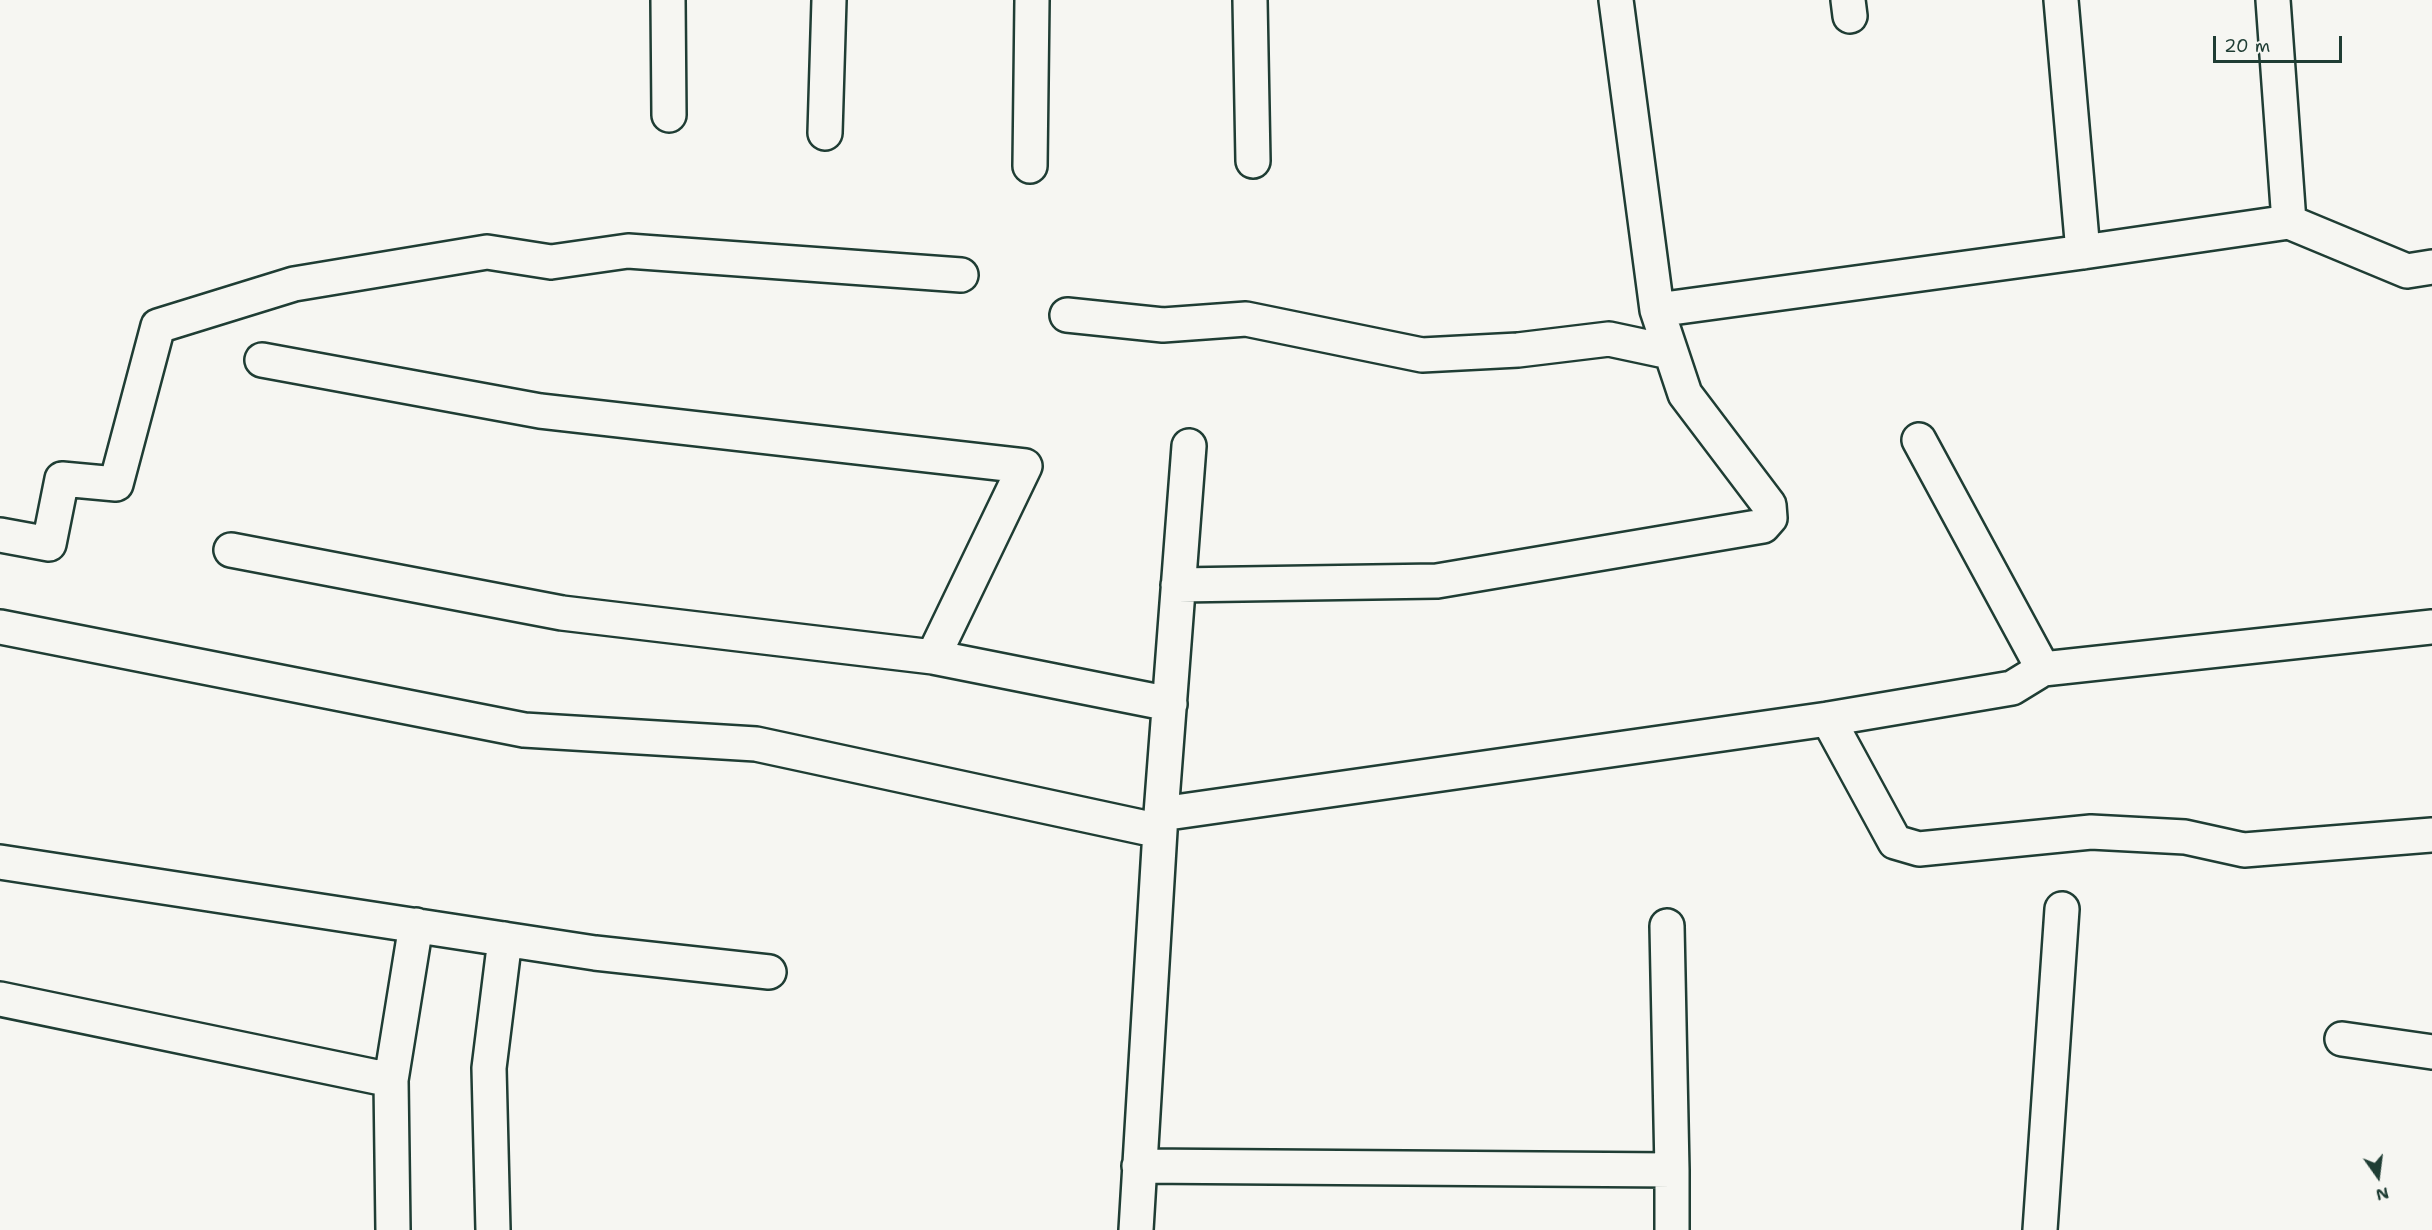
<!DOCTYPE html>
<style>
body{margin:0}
#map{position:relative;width:2432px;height:1230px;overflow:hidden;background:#f6f6f2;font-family:"Shantell Sans",sans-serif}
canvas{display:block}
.north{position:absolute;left:2348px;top:1146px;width:60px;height:60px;-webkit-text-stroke:4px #f6f6f2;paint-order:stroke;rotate:166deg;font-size:16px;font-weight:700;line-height:24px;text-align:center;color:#1f3d34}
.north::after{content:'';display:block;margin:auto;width:21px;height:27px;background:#1f3d34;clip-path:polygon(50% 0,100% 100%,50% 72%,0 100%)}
.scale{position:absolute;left:2213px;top:36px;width:129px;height:27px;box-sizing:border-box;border:3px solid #1f3d34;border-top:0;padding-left:8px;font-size:18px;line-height:21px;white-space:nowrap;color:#1f3d34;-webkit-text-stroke:4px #f6f6f2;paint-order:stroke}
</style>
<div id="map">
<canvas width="2432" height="1230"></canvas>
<div class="north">N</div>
<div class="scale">20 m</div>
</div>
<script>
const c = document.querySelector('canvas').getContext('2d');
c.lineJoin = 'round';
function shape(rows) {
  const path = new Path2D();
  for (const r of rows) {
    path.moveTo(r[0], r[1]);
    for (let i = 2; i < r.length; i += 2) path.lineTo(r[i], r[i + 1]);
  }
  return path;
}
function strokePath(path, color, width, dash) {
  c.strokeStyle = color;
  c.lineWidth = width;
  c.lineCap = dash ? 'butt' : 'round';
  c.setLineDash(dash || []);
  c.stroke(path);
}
const minor = shape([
 [668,0,669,115],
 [1250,0,1253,161],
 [1848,0,1850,16],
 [2061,0,2083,252],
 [2273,0,2289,222],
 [825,133,829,0],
 [1030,166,1032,0],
 [1657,310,2083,252,2289,222,2407,271,2432,267],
 [1067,315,1163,325,1246,319,1422,355,1518,350,1609,339,1670,352],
 [262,360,540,411,1025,466,933,657],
 [1919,440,2043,669,2432,627],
 [0,535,49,544,62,479,116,484,158,326,294,284,487,252,551,262,628,251,961,275],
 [231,550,562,613,933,657,1170,704],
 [1178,585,1437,581,1763,526,1770,518,1769,505,1685,394,1657,310,1616,0],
 [0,627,524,730,756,744,1160,831],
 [1828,719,1895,842,1919,849,2091,832,2185,837,2244,850,2432,835],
 [1161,814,1828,719,2012,688,2043,669],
 [0,862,595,953,769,972],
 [1667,926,1672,1170],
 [0,999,391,1080,416,925],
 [2342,1039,2432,1052],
 [391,1080,393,1230],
 [1139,1166,1672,1170,1672,1230],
 [493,1230,489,1068,505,939],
 [1136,1230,1161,814,1189,446],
 [2040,1230,2062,909]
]);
strokePath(minor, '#1f3d34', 38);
strokePath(minor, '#f6f6f2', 33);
</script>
